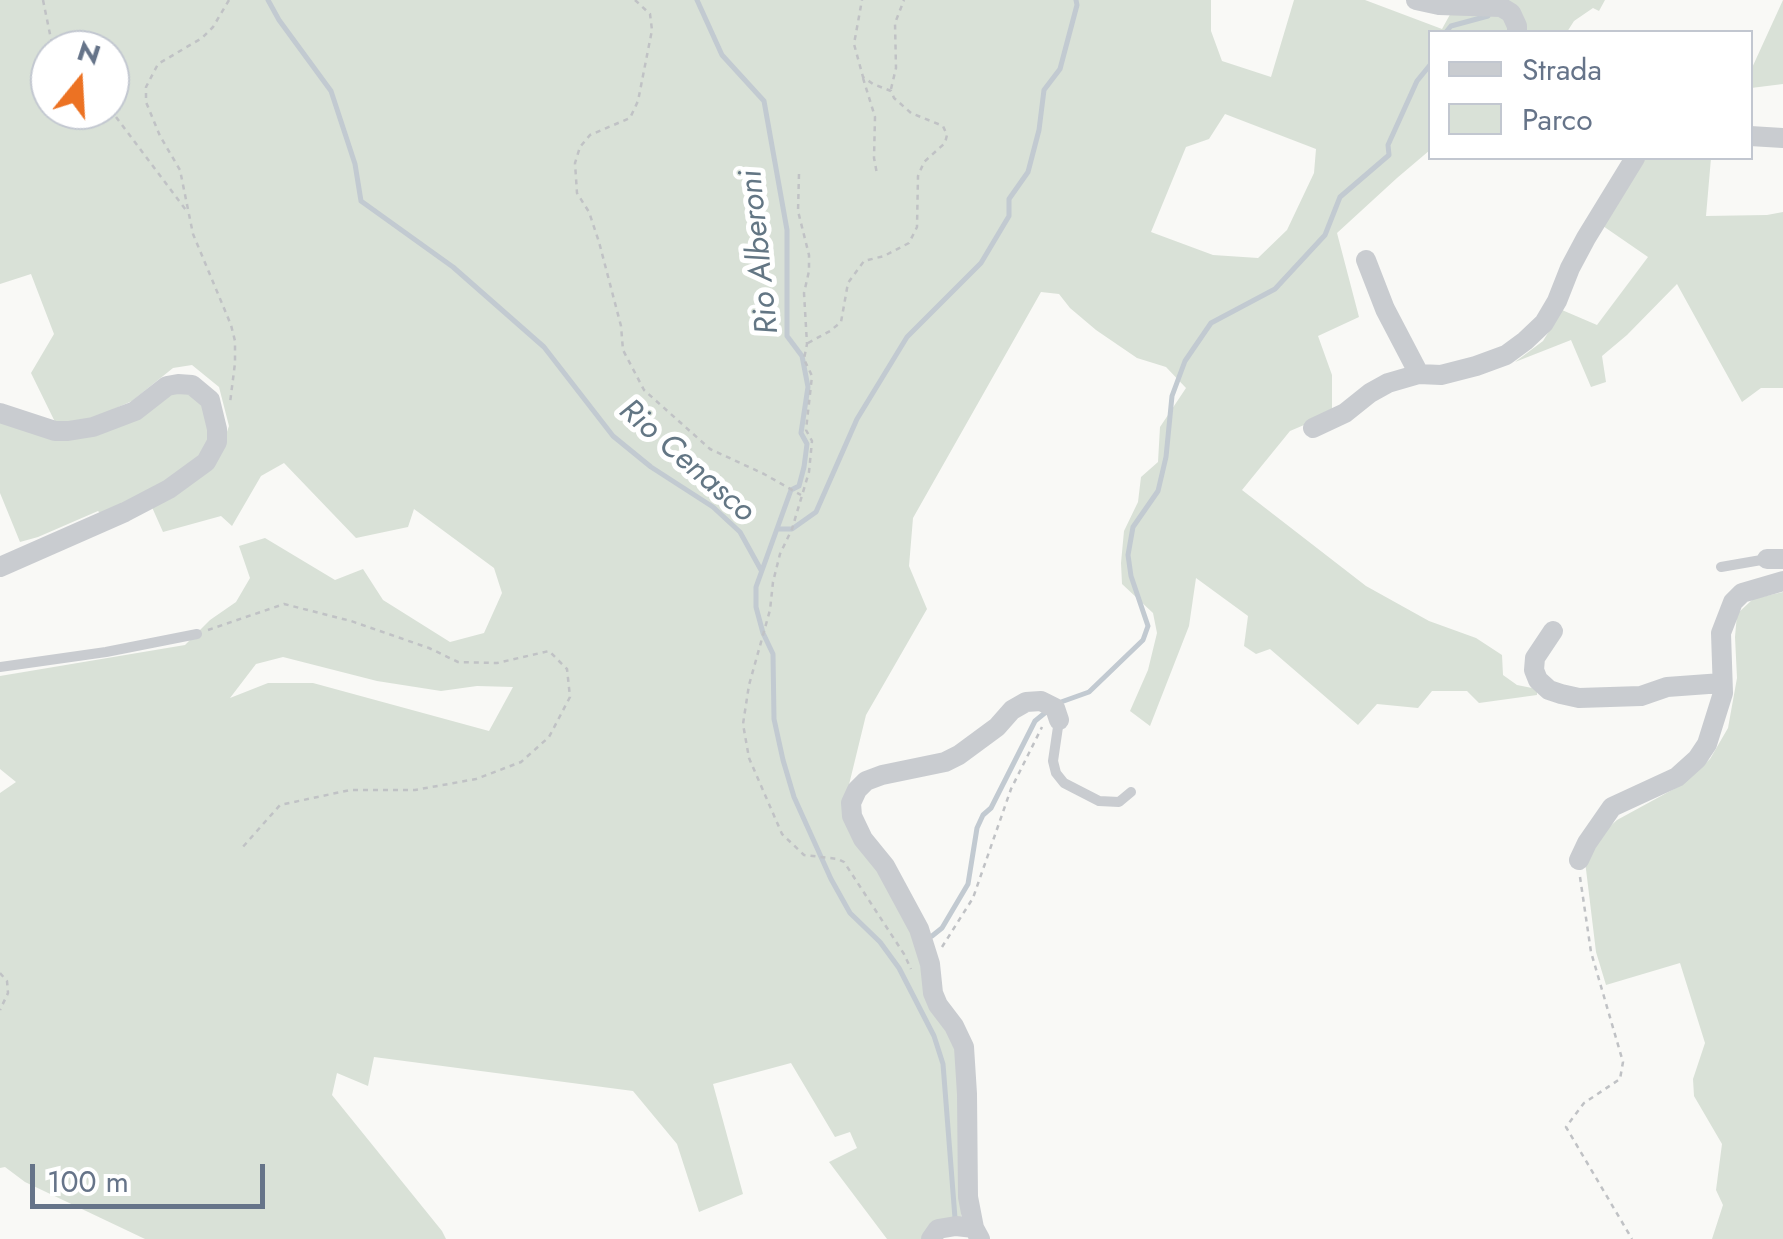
<!DOCTYPE html>
<style>
body{margin:0}
#map{position:relative;width:1783px;height:1239px;overflow:hidden;background:#f9f9f6;font-family:Jost,sans-serif}
canvas{display:block}
.legend{position:absolute;left:1428px;top:30px;width:325px;height:130px;box-sizing:border-box;background:#fff;border:2px solid #c2c7d0;margin:0;padding:12px 18px;list-style:none;font-size:30px;color:#667489}
.legend li{display:flex;align-items:center;gap:20px;height:50px}
.legend b{width:50px;border:2px solid #c2c7d0}
.north{position:absolute;left:30px;top:30px;width:100px;height:100px;box-sizing:border-box;background:#fff;border:2px solid #c2c7d0;border-radius:50%;rotate:18deg;font-size:28px;font-weight:700;line-height:40px;text-align:center;color:#667489}
.north::after{content:'';display:block;margin:auto;width:35px;height:45px;background:#ec7223;clip-path:polygon(50% 0,100% 100%,50% 72%,0 100%)}
.scale{position:absolute;left:30px;top:1164px;width:235px;height:45px;box-sizing:border-box;border:5px solid #667489;border-top:0;padding-left:12px;font-size:30px;line-height:35px;white-space:nowrap;color:#667489;-webkit-text-stroke:8px #fff;paint-order:stroke}
</style>
<div id="map">
<canvas width="1783" height="1239"></canvas>
<ul class="legend">
<li><b style="height:12px;background:#c9ccd0"></b>Strada</li>
<li><b style="height:28px;background:#d9e1d7"></b>Parco</li>
</ul>
<div class="north">N</div>
<div class="scale">100 m</div>
</div>
<script>
const c = document.querySelector('canvas').getContext('2d');
c.lineJoin = 'round';
function fillPath(path, color) {
  c.fillStyle = color;
  c.fill(path, 'evenodd');
}
function shape(rows) {
  const path = new Path2D();
  for (const r of rows) {
    path.moveTo(r[0], r[1]);
    for (let i = 2; i < r.length; i += 2) path.lineTo(r[i], r[i + 1]);
  }
  return path;
}
function strokePath(path, color, width, dash) {
  c.strokeStyle = color;
  c.lineWidth = width;
  c.lineCap = dash ? 'butt' : 'round';
  c.setLineDash(dash || []);
  c.stroke(path);
}
function drawText(font, color, halo, rows, align = 'center') {
  c.font = font + ' Jost,sans-serif';
  c.lineWidth = 10;
  c.setLineDash([]);
  c.textBaseline = 'middle';
  c.strokeStyle = halo;
  c.fillStyle = color;
  for (const [text, x, y, turn = 0] of rows) {
    c.save();
    c.translate(x, y);
    c.rotate((+turn || 0) * Math.PI / 180);
    c.textAlign = isNaN(turn) ? turn : align;
    if (halo) c.strokeText(text, 0, 0);
    c.fillText(text, 0, 0);
    c.restore();
  }
}
const green = shape([
 [0,0,1211,0,1211,31,1222,61,1271,77,1294,0,1365,0,1442,29,1458,0,1605,0,1599,11,1593,8,1574,21,1567,32,1430,32,1430,150,1397,178,1337,233,1359,317,1318,336,1332,375,1332,413,1290,431,1242,490,1366,586,1429,621,1476,638,1502,655,1503,675,1517,685,1537,689,1537,695,1479,703,1467,691,1432,691,1418,708,1377,704,1358,725,1270,649,1256,654,1244,646,1248,616,1196,578,1189,626,1150,726,1130,711,1148,670,1157,633,1153,613,1122,584,1121,563,1124,531,1138,502,1141,477,1158,462,1160,427,1186,388,1166,367,1137,358,1096,330,1070,308,1059,294,1041,292,913,518,909,566,927,609,866,715,846,797,896,894,958,1054,963,1194,961,1220,927,1239,887,1239,829,1162,857,1148,850,1132,835,1137,791,1063,713,1084,743,1194,699,1212,677,1144,633,1091,374,1057,368,1086,337,1073,332,1095,442,1231,446,1239,145,1239,25,1182,5,1167,0,1168,0,793,16,782,0,769,0,676,185,645,210,620,236,602,250,578,239,546,265,538,335,580,363,569,383,600,450,642,484,633,502,593,494,568,414,509,408,527,356,538,284,463,261,476,232,526,221,516,163,532,151,505,222,446,229,426,219,387,192,365,173,368,132,401,85,422,57,426,31,373,54,334,31,274,0,284],
 [50,50,110,50,110,110,50,110],
 [1225,114,1316,149,1314,173,1287,230,1258,258,1213,255,1151,232,1186,147,1209,139],
 [283,657,377,681,441,691,477,686,513,687,489,731,313,683,268,683,230,698,256,664],
 [1783,0,1783,84,1751,88,1751,70],
 [1645,158,1711,158,1706,216,1767,215,1783,212,1783,388,1761,388,1742,402,1677,284,1627,335,1602,356,1606,382,1591,387,1571,340,1515,362,1543,341,1562,310,1597,325,1648,257,1603,226],
 [189,389,206,402,213,439,198,463,105,518,98,511,38,537,20,542,0,493,0,419,55,435,172,390],
 [1783,592,1783,1239,1712,1239,1723,1205,1716,1190,1722,1144,1694,1096,1693,1079,1705,1043,1680,963,1606,985,1596,952,1585,861,1596,839,1617,820,1683,784,1710,759,1728,728,1737,678,1735,637,1737,614,1753,599]
]);
const stream = shape([
 [268,0,279,20,331,91,355,164,361,201,453,267,544,347,613,436,651,467,713,507,740,532,761,570],
 [697,0,722,55,764,101,787,230,787,336,802,356,808,387,801,433,807,444,804,467,799,486,791,490,756,587,756,607,763,633,773,654,774,719,783,760,794,797,831,879,850,913,880,942,899,968,934,1036,943,1064,955,1218],
 [1446,32,1451,26,1488,16],
 [778,529,792,529,816,512,857,419,907,337,981,263,1009,216,1009,199,1028,172,1039,130,1044,90,1060,69,1077,5,1076,0],
 [1061,702,1089,692,1143,640,1148,626,1131,576,1128,555,1133,527,1158,491,1166,457,1172,396,1185,361,1211,323,1275,289,1325,235,1340,197,1389,155,1388,145,1417,81,1430,65],
 [932,936,942,928,968,884,977,828,983,815,991,808,1035,721,1046,712]
]);
const path = shape([
 [43,0,52,44,58,50],
 [229,0,213,27,202,38,158,64,146,87,146,102,160,136,180,170,193,234,231,325,235,341,235,363,230,403],
 [635,0,650,14,652,30,638,101,630,118,590,135,580,147,575,163,577,193,589,212,599,242,621,326,623,350,644,390,710,449,764,474,801,495],
 [863,78,875,117,874,158,877,174],
 [891,89,896,68,895,23,904,0],
 [110,109,186,210],
 [799,174,798,211,809,255,809,271,804,293,807,344,804,359,812,376,806,430,812,441,809,472,792,529,780,554,773,582,770,610,749,685,743,724,749,758,782,834,804,855,838,859,844,862,904,954,911,969],
 [808,343,830,331,841,322,848,283,864,261,884,256,909,243,917,227,918,176,924,162,945,143,947,135,943,126,911,113,894,98,891,91,873,84,863,77,854,44,862,0],
 [208,630,284,604,351,621,429,648,458,662,497,663,549,651,567,669,570,697,549,737,521,762,476,779,415,790,350,790,280,805,241,849],
 [1580,877,1591,952,1623,1062,1620,1079,1584,1103,1566,1127,1632,1239],
 [942,947,973,898,1011,789,1042,727],
 [0,973,7,981,8,993,0,1010]
]);
const lane = shape([
 [1721,567,1767,559],
 [0,667,106,652,197,634],
 [1059,720,1053,761,1056,773,1064,783,1099,801,1119,802,1131,792]
]);
const street = shape([
 [1416,0,1439,5,1501,7,1511,13,1517,26,1517,32],
 [1750,136,1783,138],
 [1366,260,1385,309,1419,374],
 [0,413,55,431,68,431,93,427,135,411,167,386,178,384,192,385,210,400,217,429,217,442,206,462,169,489,125,512,0,567],
 [1313,428,1345,413,1370,393,1388,383,1419,374,1441,375,1476,366,1506,355,1525,341,1544,323,1557,301,1570,268,1586,238,1635,158],
 [1767,559,1783,559],
 [1553,631,1535,658,1534,670,1538,680,1549,690,1561,694,1579,698,1641,696,1667,687,1722,683],
 [1579,860,1587,843,1612,807,1677,777,1697,759,1707,744,1723,693,1721,633,1733,602,1742,593,1783,581],
 [931,1239,938,1229,956,1226,974,1228],
 [980,1239,974,1228,968,1197,967,1094,964,1047,954,1026,938,1005,933,993,930,964,919,929,885,866,863,839,852,816,851,803,857,790,866,781,882,775,945,762,959,755,997,727,1012,710,1026,702,1041,701,1055,708,1059,720]
]);
const waterNames = [
 ["Rio Alberoni",761,252,-96],
 ["Rio Cenasco",686,462,41]
];
fillPath(green, '#d9e1d7');
strokePath(stream, '#c2cad1', 5);
strokePath(path, '#c0c2c5', 2.5, [5, 5]);
strokePath(lane, '#c9ccd0', 10);
strokePath(street, '#c9ccd0', 20);
drawText('italic 32px', '#637684', '#fff', waterNames);
</script>
